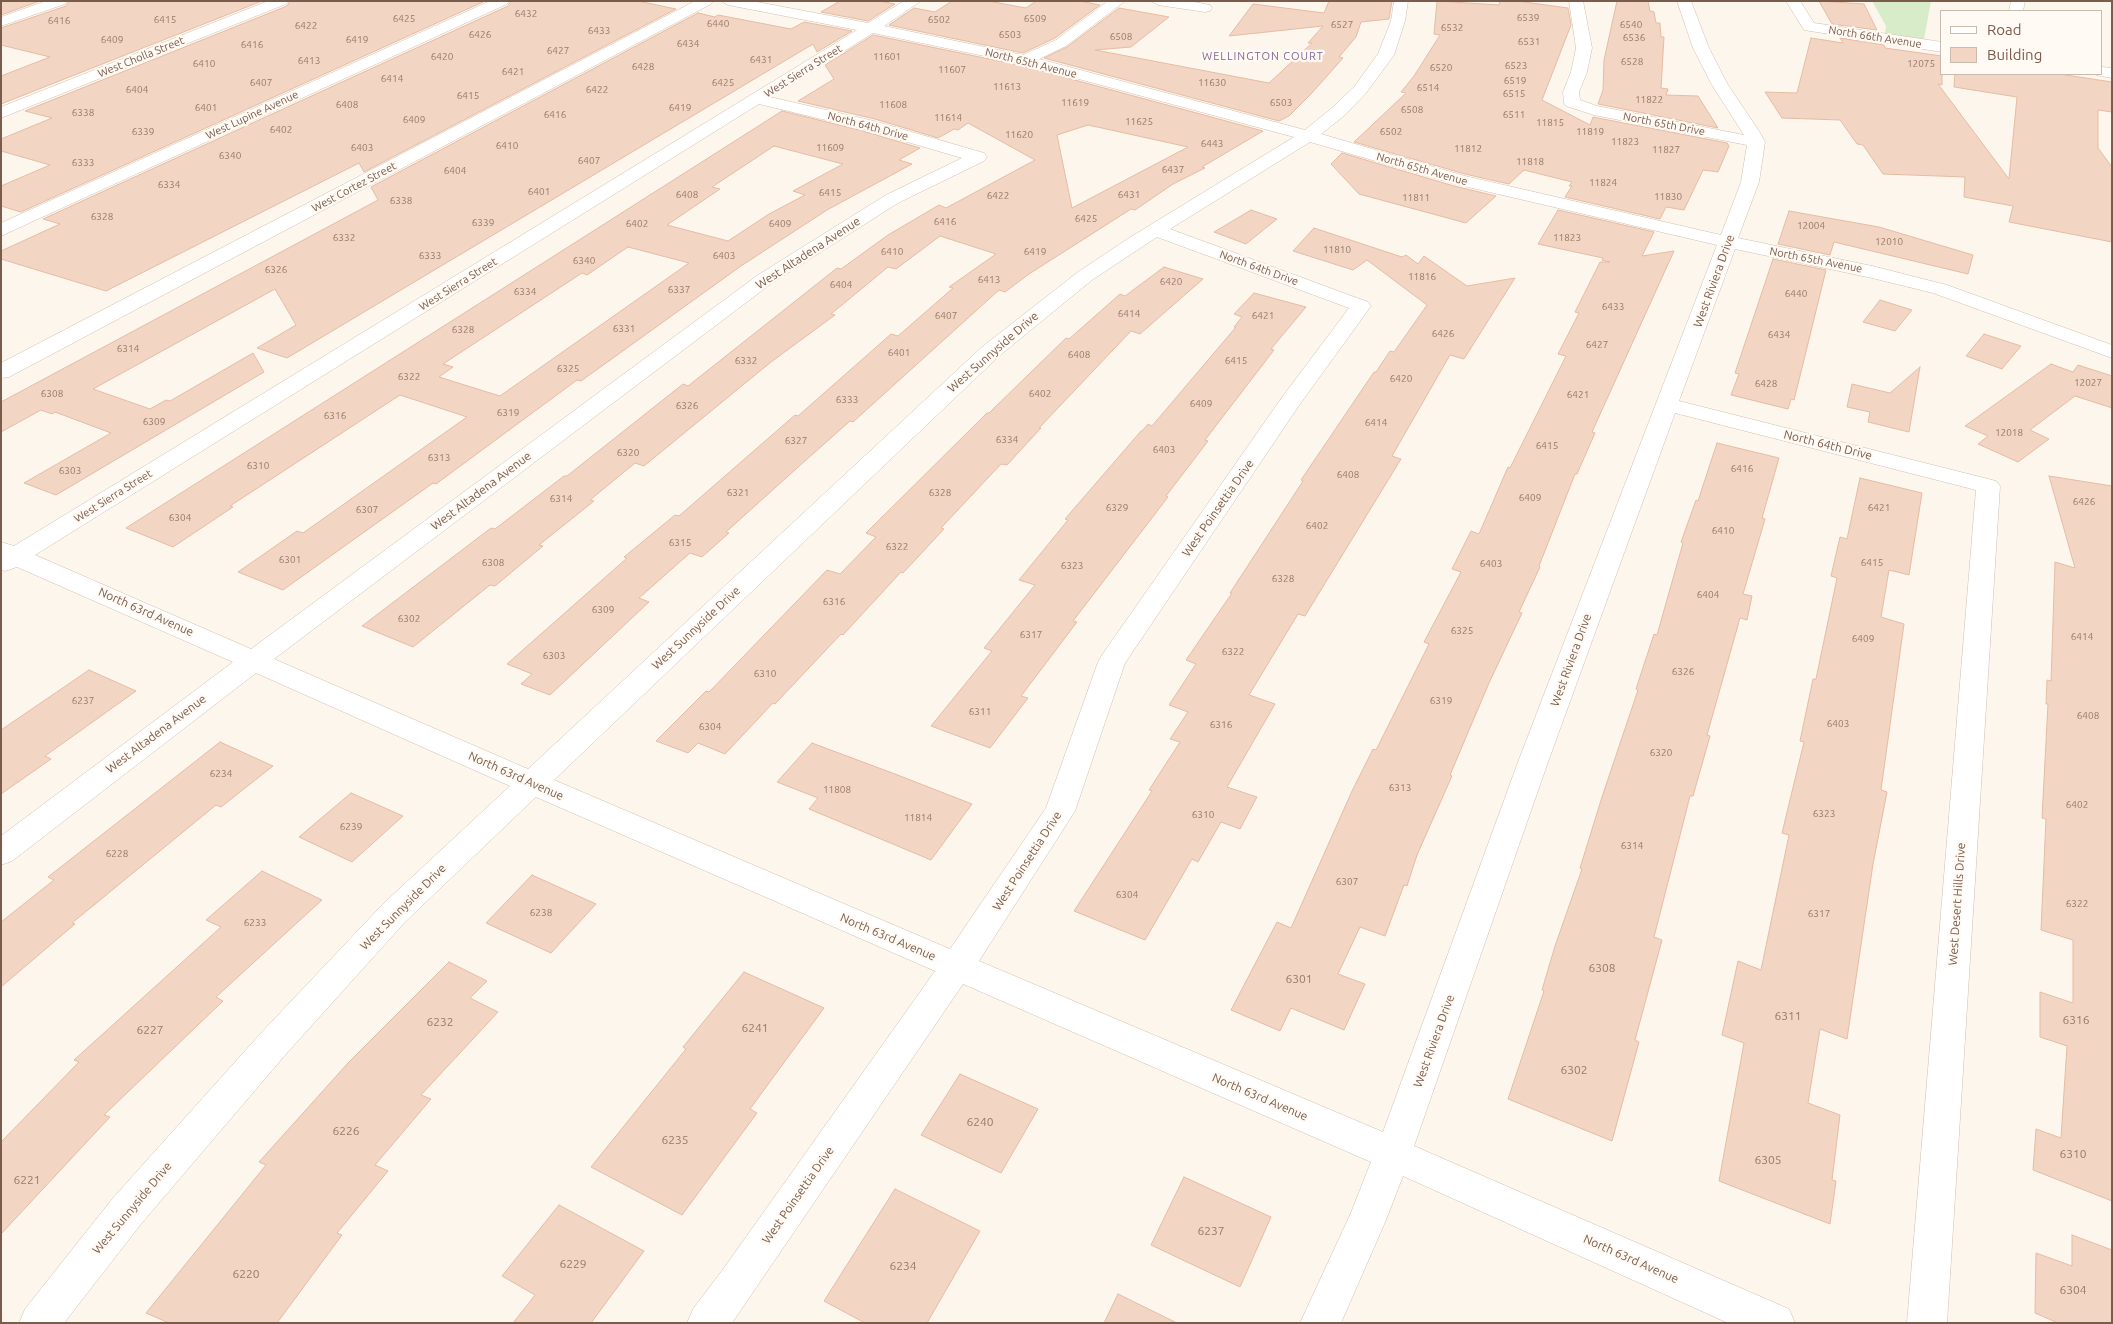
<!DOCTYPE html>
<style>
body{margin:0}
#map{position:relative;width:2113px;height:1324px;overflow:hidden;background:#fdf6ec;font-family:Ubuntu,sans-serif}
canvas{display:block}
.frame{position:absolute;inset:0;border:2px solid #7a5c4d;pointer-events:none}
.legend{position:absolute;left:1940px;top:10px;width:162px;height:65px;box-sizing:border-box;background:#fffaf3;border:1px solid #cabbb1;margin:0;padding:6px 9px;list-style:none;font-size:15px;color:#7a5c4d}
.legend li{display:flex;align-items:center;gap:10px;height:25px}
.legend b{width:25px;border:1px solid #cabbb1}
</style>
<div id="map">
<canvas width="2113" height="1324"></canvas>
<div class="frame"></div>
<ul class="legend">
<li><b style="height:6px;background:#fff"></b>Road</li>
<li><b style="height:14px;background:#f3d5c3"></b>Building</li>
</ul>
</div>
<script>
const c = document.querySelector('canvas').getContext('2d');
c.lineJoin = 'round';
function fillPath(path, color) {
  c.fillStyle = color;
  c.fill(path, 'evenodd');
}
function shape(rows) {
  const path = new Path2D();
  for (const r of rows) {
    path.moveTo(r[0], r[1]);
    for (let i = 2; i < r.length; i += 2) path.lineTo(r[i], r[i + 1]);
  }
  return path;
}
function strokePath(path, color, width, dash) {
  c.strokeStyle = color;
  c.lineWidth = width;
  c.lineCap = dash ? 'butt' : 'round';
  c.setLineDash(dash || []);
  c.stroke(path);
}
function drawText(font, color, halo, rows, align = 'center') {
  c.font = font + ' Ubuntu,sans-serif';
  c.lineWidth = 4.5;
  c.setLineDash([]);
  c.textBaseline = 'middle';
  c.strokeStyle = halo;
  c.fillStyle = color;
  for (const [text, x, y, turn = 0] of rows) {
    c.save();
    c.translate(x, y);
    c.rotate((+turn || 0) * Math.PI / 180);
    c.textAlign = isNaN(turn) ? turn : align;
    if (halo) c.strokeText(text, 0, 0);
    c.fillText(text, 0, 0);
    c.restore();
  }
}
const green = shape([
 [1872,1,1931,1,1923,45,1884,39,1886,26]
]);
const building = shape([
 [1,1,40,1,1,15,1,1],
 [69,1,262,1,1,104,1,76,50,57,1,45,1,28,66,6,69,1],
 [290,1,485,1,21,212,1,206,1,186,50,165,1,151,1,139,52,118,25,111,287,6,290,1],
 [511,1,638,1,676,9,364,172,359,163,106,291,1,259,1,251,60,224,43,219,508,6,511,1],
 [840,1,879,1,895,4,868,21,821,12,840,1],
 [952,1,988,1,1026,8,1036,1,1080,1,1100,5,1055,38,1023,53,889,25,914,8,935,12,952,1],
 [1329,1,1392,1,1389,19,1361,22,1356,37,1339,57,1343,58,1311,94,1289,116,1279,121,1044,58,1067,47,1119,8,1169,17,1131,47,1095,50,1269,83,1312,43,1308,43,1323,26,1229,36,1253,4,1324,13,1329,1],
 [1437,1,1499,5,1500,1,1517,1,1568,8,1571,25,1542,100,1590,125,1593,117,1727,143,1729,146,1718,172,1703,170,1684,210,1666,207,1660,219,1565,197,1572,186,1569,186,1572,182,1524,170,1509,184,1465,174,1354,142,1406,93,1401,92,1414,76,1440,35,1434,34,1437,1],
 [1617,1,1648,1,1650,11,1654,12,1656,23,1660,23,1661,37,1664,37,1661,88,1668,89,1666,95,1698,96,1718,128,1598,104,1603,90,1604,60,1617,1],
 [1819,1,1864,4,1877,30,1832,24,1819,1],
 [698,13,715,17,718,15,791,29,804,22,852,31,817,52,813,44,287,358,257,348,296,325,275,289,93,389,150,409,166,400,170,401,253,353,264,372,56,495,24,483,111,433,55,412,52,414,41,410,1,432,1,402,378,200,371,187,698,13],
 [873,35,1023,66,1263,131,1202,167,1205,168,1173,184,1135,210,1131,209,1029,274,1005,292,999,290,853,422,850,421,797,468,726,532,729,533,702,557,690,553,639,598,649,602,550,695,521,684,532,674,507,664,627,558,624,557,675,515,679,516,795,415,798,416,891,334,898,336,953,288,949,287,996,254,940,236,896,269,888,267,831,314,835,315,771,362,644,466,635,463,590,500,594,501,539,545,543,546,495,586,490,585,413,647,362,626,491,528,495,529,564,476,567,476,683,384,688,386,837,268,841,269,888,235,939,205,946,208,1035,160,968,123,958,130,954,129,938,138,875,119,798,101,834,79,825,65,873,35],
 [1088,125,1188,147,1072,208,1057,135,1088,125],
 [1811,38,1843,43,1840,38,1884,45,1885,48,1942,56,1942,85,1938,84,2009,179,2017,97,1954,87,1955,74,2059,74,2112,82,2112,112,2098,110,2098,148,2112,167,2112,242,2009,222,2013,206,1964,197,1965,177,1883,174,1863,145,1857,144,1840,120,1782,118,1765,92,1797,93,1811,38],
 [782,111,863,131,920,148,899,160,912,164,827,210,741,266,581,381,577,380,436,484,433,483,283,590,238,572,297,531,303,533,467,417,400,395,230,506,233,507,173,547,126,528,782,111],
 [774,146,843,164,793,191,805,195,769,214,728,241,667,225,720,189,712,187,774,146],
 [628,247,689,263,500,396,439,377,453,367,443,364,582,273,587,275,628,247],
 [1342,153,1454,186,1496,196,1466,223,1359,194,1331,164,1342,153],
 [1251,210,1277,219,1246,244,1214,232,1251,210],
 [1558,210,1654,232,1642,256,1674,251,1592,432,1595,433,1577,474,1575,474,1539,566,1540,567,1519,612,1522,613,1489,683,1450,775,1452,776,1417,855,1407,886,1404,885,1385,936,1360,927,1338,974,1365,984,1344,1030,1291,1008,1280,1031,1231,1010,1277,922,1291,928,1352,791,1373,749,1376,750,1429,644,1424,642,1461,572,1452,569,1471,531,1479,534,1508,467,1510,468,1566,356,1558,354,1579,313,1575,312,1600,262,1610,262,1602,260,1603,258,1538,244,1558,210],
 [1789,211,1879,227,1973,255,1968,274,1834,242,1830,255,1778,244,1789,211],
 [1314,228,1402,257,1406,255,1418,264,1424,256,1467,286,1515,278,1464,359,1450,355,1392,456,1401,459,1305,616,1298,614,1249,695,1275,704,1227,787,1257,797,1240,829,1221,822,1198,862,1192,859,1145,940,1074,911,1152,791,1149,790,1180,742,1170,739,1188,712,1169,705,1196,664,1186,660,1232,593,1230,593,1303,481,1301,480,1374,372,1376,372,1390,351,1394,352,1427,305,1367,260,1353,270,1293,251,1314,228],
 [1773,259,1826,270,1801,372,1794,400,1791,399,1788,409,1731,395,1739,374,1735,373,1773,259],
 [1164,267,1203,279,1140,334,1131,331,1039,428,1041,428,1007,465,1001,464,941,528,944,529,903,573,901,572,843,635,841,634,775,704,773,703,725,754,698,743,688,753,656,741,706,691,709,692,827,570,840,574,876,537,866,533,987,413,989,413,1066,338,1069,339,1120,294,1125,296,1164,267],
 [1254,293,1306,307,1271,349,1274,350,1205,440,1208,441,1166,496,1168,497,1073,621,1077,622,1021,696,1028,698,990,748,931,726,992,651,984,648,1035,585,1019,580,1068,520,1065,519,1141,431,1142,431,1148,424,1152,426,1236,327,1234,327,1242,317,1234,314,1254,293],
 [1880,300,1912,310,1895,331,1863,322,1880,300],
 [1984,334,2021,346,2002,369,1966,356,1984,334],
 [2051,364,2073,372,2078,365,2112,376,2112,408,2075,396,2030,430,2049,439,2018,462,1978,444,1988,436,1965,426,2051,364],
 [1920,367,1909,432,1868,422,1870,412,1847,407,1852,384,1890,393,1920,367],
 [1717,443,1779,458,1762,518,1765,519,1743,594,1752,596,1747,620,1740,618,1707,735,1710,736,1693,796,1690,796,1654,937,1662,940,1635,1040,1639,1042,1612,1141,1508,1099,1544,991,1542,990,1555,946,1582,869,1580,868,1602,797,1638,690,1636,689,1654,634,1657,635,1683,543,1681,542,1696,500,1698,501,1717,443],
 [2049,476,2112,486,2112,1201,2033,1170,2036,1129,2061,1138,2067,1046,2040,1037,2040,992,2073,1003,2073,940,2041,930,2046,819,2042,818,2048,704,2046,704,2047,680,2051,681,2055,562,2075,568,2049,476],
 [1860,478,1922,493,1909,575,1889,570,1881,617,1904,624,1881,790,1887,792,1873,864,1847,1039,1820,1029,1808,1103,1840,1115,1832,1180,1836,1181,1830,1224,1719,1181,1744,1043,1722,1035,1738,961,1761,970,1789,835,1782,833,1804,742,1800,741,1813,679,1816,679,1837,578,1831,576,1840,537,1847,539,1860,478],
 [89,670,136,691,45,756,51,759,1,794,1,730,89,670],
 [220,742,273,766,221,807,216,805,72,923,75,924,1,987,1,922,54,880,48,877,220,742],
 [812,743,895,774,972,804,931,860,809,809,818,798,777,782,812,743],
 [351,793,403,816,352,862,299,837,351,793],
 [262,871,322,900,216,997,223,1001,104,1115,110,1117,1,1234,1,1142,79,1062,74,1060,221,927,206,920,262,871],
 [532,875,596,904,551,953,486,923,532,875],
 [449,962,487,981,470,998,498,1012,421,1095,431,1099,375,1165,388,1171,337,1233,342,1235,277,1323,169,1323,146,1313,266,1165,259,1162,348,1063,449,962],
 [744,972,824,1008,750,1109,757,1113,682,1215,591,1167,686,1049,683,1047,744,972],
 [960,1074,1038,1109,1001,1173,921,1135,960,1074],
 [1184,1177,1271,1217,1240,1287,1151,1245,1184,1177],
 [895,1189,980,1231,927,1323,865,1323,824,1301,895,1189],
 [559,1205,644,1251,591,1323,513,1323,535,1295,502,1276,559,1205],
 [2072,1235,2112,1250,2112,1323,2058,1323,2035,1313,2036,1253,2072,1266,2072,1235],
 [1118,1294,1177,1323,1104,1323,1118,1294]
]);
const minor = shape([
 [46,1,67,1,65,4,1,26,1,17,46,1],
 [268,1,288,1,286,4,1,118,1,107,268,1],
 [490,1,509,1,507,4,1,236,1,223,490,1],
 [695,1,713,1,711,4,9,377,1,378,1,363,695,1],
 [721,1,752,1,868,23,904,1,921,1,884,26,1023,55,1056,40,1108,1,1125,1,1066,46,1039,59,1305,130,1333,107,1354,87,1378,54,1391,21,1394,1,1408,1,1405,21,1394,55,1366,93,1345,115,1321,134,1465,176,1721,235,1741,182,1747,145,1594,115,1566,106,1564,103,1563,92,1571,72,1576,48,1569,1,1583,1,1592,48,1587,72,1579,92,1580,100,1597,106,1744,135,1712,85,1693,48,1677,1,1691,1,1709,48,1728,85,1759,131,1765,142,1759,182,1738,238,1872,266,1947,285,2112,345,2112,358,1933,293,1872,278,1735,249,1679,401,1996,481,2000,486,1947,1323,1907,1323,1976,490,1675,413,1548,762,1414,1146,1789,1309,1795,1323,1728,1323,1403,1176,1386,1220,1341,1323,1300,1323,1350,1215,1371,1162,963,984,732,1323,687,1323,693,1309,724,1268,935,971,536,797,405,922,286,1054,141,1224,64,1323,19,1323,25,1309,113,1198,262,1032,383,904,510,786,256,673,12,861,1,865,1,836,233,662,17,567,5,571,1,570,1,542,14,546,857,30,728,5,721,1],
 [873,33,1023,64,1294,137,1129,238,1078,272,982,347,528,769,274,659,772,283,898,203,984,161,987,157,984,153,874,121,770,97,873,33],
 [759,104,863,129,962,158,886,195,758,275,251,649,35,555,759,104],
 [1310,142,1455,184,1717,245,1518,762,1383,1132,979,961,1075,811,1125,663,1300,404,1371,306,1368,302,1170,229,1310,142],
 [1157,237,1349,308,1283,396,1102,655,1098,662,1046,808,950,949,554,780,998,357,1092,280,1157,237],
 [1151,1,1189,1,1210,5,1212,8,1210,11,1205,12,1158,5,1151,1],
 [1786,1,1800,1,1814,23,1942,42,1942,52,1804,30,1786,1],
 [2011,1,2025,1,2023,11,2009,11,2011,1],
 [2102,67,2112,68,2112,78,2096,75,2095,74,2102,74,2102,67]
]);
const numberNames = [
 ["6432",526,14],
 ["6539",1528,18],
 ["6425",404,19],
 ["6509",1035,19],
 ["6415",165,20],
 ["6502",939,20],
 ["6416",59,21],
 ["6440",718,24],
 ["6527",1342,25],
 ["6540",1631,25],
 ["6422",306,26],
 ["6532",1452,28],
 ["6433",599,31],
 ["6426",480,35],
 ["6503",1010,35],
 ["6508",1121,37],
 ["6536",1634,38],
 ["6409",112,40],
 ["6419",357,40],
 ["6531",1529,42],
 ["6434",688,44],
 ["6416",252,45],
 ["6427",558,51],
 ["6420",442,57],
 ["11601",887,57],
 ["6431",761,60],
 ["6413",309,61],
 ["6528",1632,62],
 ["6410",204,64],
 ["12075",1921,64],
 ["6523",1516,66],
 ["6428",643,67],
 ["6520",1441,68],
 ["11607",952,70],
 ["6421",513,72],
 ["6414",392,79],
 ["6519",1515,81],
 ["6407",261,83],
 ["6425",723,83],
 ["11630",1212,83],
 ["11613",1007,87],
 ["6514",1428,88],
 ["6404",137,90],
 ["6422",597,90],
 ["6515",1514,94],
 ["6415",468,96],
 ["11822",1649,100],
 ["11619",1075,103],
 ["6503",1281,103],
 ["6408",347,105],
 ["11608",893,105],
 ["6401",206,108],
 ["6419",680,108],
 ["6508",1412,110],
 ["6338",83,113],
 ["6416",555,115],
 ["6511",1514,115],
 ["11614",948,118],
 ["6409",414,120],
 ["11625",1139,122],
 ["11815",1550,123],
 ["6402",281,130],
 ["6339",143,132],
 ["6502",1391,132],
 ["11819",1590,132],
 ["11620",1019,135],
 ["11823",1625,142],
 ["6443",1212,144],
 ["6410",507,146],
 ["6403",362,148],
 ["11609",830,148],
 ["11812",1468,149],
 ["11827",1666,150],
 ["6340",230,156],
 ["6407",589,161],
 ["11818",1530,162],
 ["6333",83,163],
 ["6437",1173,170],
 ["6404",455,171],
 ["11824",1603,183],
 ["6334",169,185],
 ["6401",539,192],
 ["6415",830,193],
 ["6408",687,195],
 ["6431",1129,195],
 ["6422",998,196],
 ["11830",1668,197],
 ["11811",1416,198],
 ["6338",401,201],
 ["6328",102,217],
 ["6425",1086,219],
 ["6416",945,222],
 ["6339",483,223],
 ["6402",637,224],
 ["6409",780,224],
 ["12004",1811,226],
 ["6332",344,238],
 ["11823",1567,238],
 ["12010",1889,242],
 ["11810",1337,250],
 ["6410",892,252],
 ["6419",1035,252],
 ["6333",430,256],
 ["6403",724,256],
 ["6340",584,261],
 ["6326",276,270],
 ["11816",1422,277],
 ["6413",989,280],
 ["6420",1171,282],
 ["6404",841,285],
 ["6337",679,290],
 ["6334",525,292],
 ["6440",1796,294],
 ["6433",1613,307],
 ["6414",1129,314],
 ["6407",946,316],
 ["6421",1263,316],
 ["6331",624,329],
 ["6328",463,330],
 ["6426",1443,334],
 ["6434",1779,335],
 ["6427",1597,345],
 ["6314",128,349],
 ["6401",899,353],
 ["6408",1079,355],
 ["6332",746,361],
 ["6415",1236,361],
 ["6325",568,369],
 ["6322",409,377],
 ["6420",1401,379],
 ["12027",2088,383],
 ["6428",1766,384],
 ["6308",52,394],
 ["6402",1040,394],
 ["6421",1578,395],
 ["6333",847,400],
 ["6409",1201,404],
 ["6326",687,406],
 ["6319",508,413],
 ["6316",335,416],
 ["6309",154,422],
 ["6414",1376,423],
 ["12018",2009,433],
 ["6334",1007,440],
 ["6327",796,441],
 ["6415",1547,446],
 ["6403",1164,450],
 ["6320",628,453],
 ["6313",439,458],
 ["6310",258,466],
 ["6416",1742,469],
 ["6303",70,471],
 ["6408",1348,475],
 ["6321",738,493],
 ["6328",940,493],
 ["6409",1530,498],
 ["6314",561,499],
 ["6426",2084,502],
 ["6329",1117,508],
 ["6421",1879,508],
 ["6307",367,510],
 ["6304",180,518],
 ["6402",1317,526],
 ["6410",1723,531],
 ["6315",680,543],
 ["6322",897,547],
 ["6301",290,560],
 ["6308",493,563],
 ["6415",1872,563],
 ["6403",1491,564],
 ["6323",1072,566],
 ["6328",1283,579],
 ["6404",1708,595],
 ["6316",834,602],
 ["6309",603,610],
 ["6302",409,619],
 ["6325",1462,631],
 ["6317",1031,635],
 ["6414",2082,637],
 ["6409",1863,639],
 ["6322",1233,652],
 ["6303",554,656],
 ["6326",1683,672],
 ["6310",765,674],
 ["6237",83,701],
 ["6319",1441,701],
 ["6311",980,712],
 ["6408",2088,716],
 ["6403",1838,724],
 ["6316",1221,725],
 ["6304",710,727],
 ["6320",1661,753],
 ["6234",221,774],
 ["6313",1400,788],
 ["11808",837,790],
 ["6402",2077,805],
 ["6323",1824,814],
 ["6310",1203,815],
 ["11814",918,818],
 ["6239",351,827],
 ["6314",1632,846],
 ["6228",117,854],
 ["6307",1347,882],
 ["6304",1127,895],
 ["6322",2077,904],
 ["6238",541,913],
 ["6317",1819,914],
 ["6233",255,923]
];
const farStreetnames = [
 ["North 66th Avenue",1875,37,9],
 ["West Cholla Street",141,57,-22],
 ["North 65th Avenue",1031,63,14],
 ["West Sierra Street",803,71,-32],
 ["West Lupine Avenue",252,115,-25],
 ["North 65th Drive",1664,124,11],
 ["North 64th Drive",868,126,15],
 ["North 65th Avenue",1422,169,16],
 ["West Cortez Street",354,187,-28],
 ["North 65th Avenue",1816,260,11],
 ["North 64th Drive",1259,268,20],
 ["West Sierra Street",458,284,-32],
 ["West Sierra Street",113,496,-32]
];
const farNeighbourhoodnames = [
 ["WELLINGTON COURT",1263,56]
];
const streetNames = [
 ["West Altadena Avenue",808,253,-33],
 ["West Riviera Drive",1714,281,-70],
 ["West Sunnyside Drive",993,352,-41],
 ["North 64th Drive",1828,445,14],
 ["West Altadena Avenue",481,491,-37],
 ["West Poinsettia Drive",1218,508,-55],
 ["North 63rd Avenue",146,612,24],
 ["West Sunnyside Drive",696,628,-43],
 ["West Riviera Drive",1571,660,-70],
 ["West Altadena Avenue",156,734,-37],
 ["North 63rd Avenue",516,776,24],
 ["West Poinsettia Drive",1027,861,-57],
 ["West Desert Hills Drive",1957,904,-86],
 ["West Sunnyside Drive",403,907,-45],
 ["North 63rd Avenue",888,937,23],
 ["West Riviera Drive",1434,1041,-70],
 ["North 63rd Avenue",1260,1097,23],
 ["West Poinsettia Drive",798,1195,-55],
 ["West Sunnyside Drive",132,1208,-50],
 ["North 63rd Avenue",1631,1259,24]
];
const nearNumbernames = [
 ["6308",1602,968],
 ["6301",1299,979],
 ["6311",1788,1016],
 ["6316",2076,1020],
 ["6232",440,1022],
 ["6241",755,1028],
 ["6227",150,1030],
 ["6302",1574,1070],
 ["6240",980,1122],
 ["6226",346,1131],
 ["6235",675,1140],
 ["6310",2073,1154],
 ["6305",1768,1160],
 ["6221",27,1180],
 ["6237",1211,1231],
 ["6229",573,1264],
 ["6234",903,1266],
 ["6220",246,1274],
 ["6304",2073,1290]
];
fillPath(green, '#d8ecc9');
fillPath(building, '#f3d5c3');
strokePath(building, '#e6bba3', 1);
strokePath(minor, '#d1beb0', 1);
fillPath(minor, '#fff');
drawText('10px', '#987a6a', null, numberNames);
drawText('11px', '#7a5c4d', '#fffaf3', farStreetnames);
c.letterSpacing = '1px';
drawText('11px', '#846695', '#fffaf3', farNeighbourhoodnames);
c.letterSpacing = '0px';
drawText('12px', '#7a5c4d', '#fffaf3', streetNames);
drawText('12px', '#987a6a', null, nearNumbernames);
</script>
